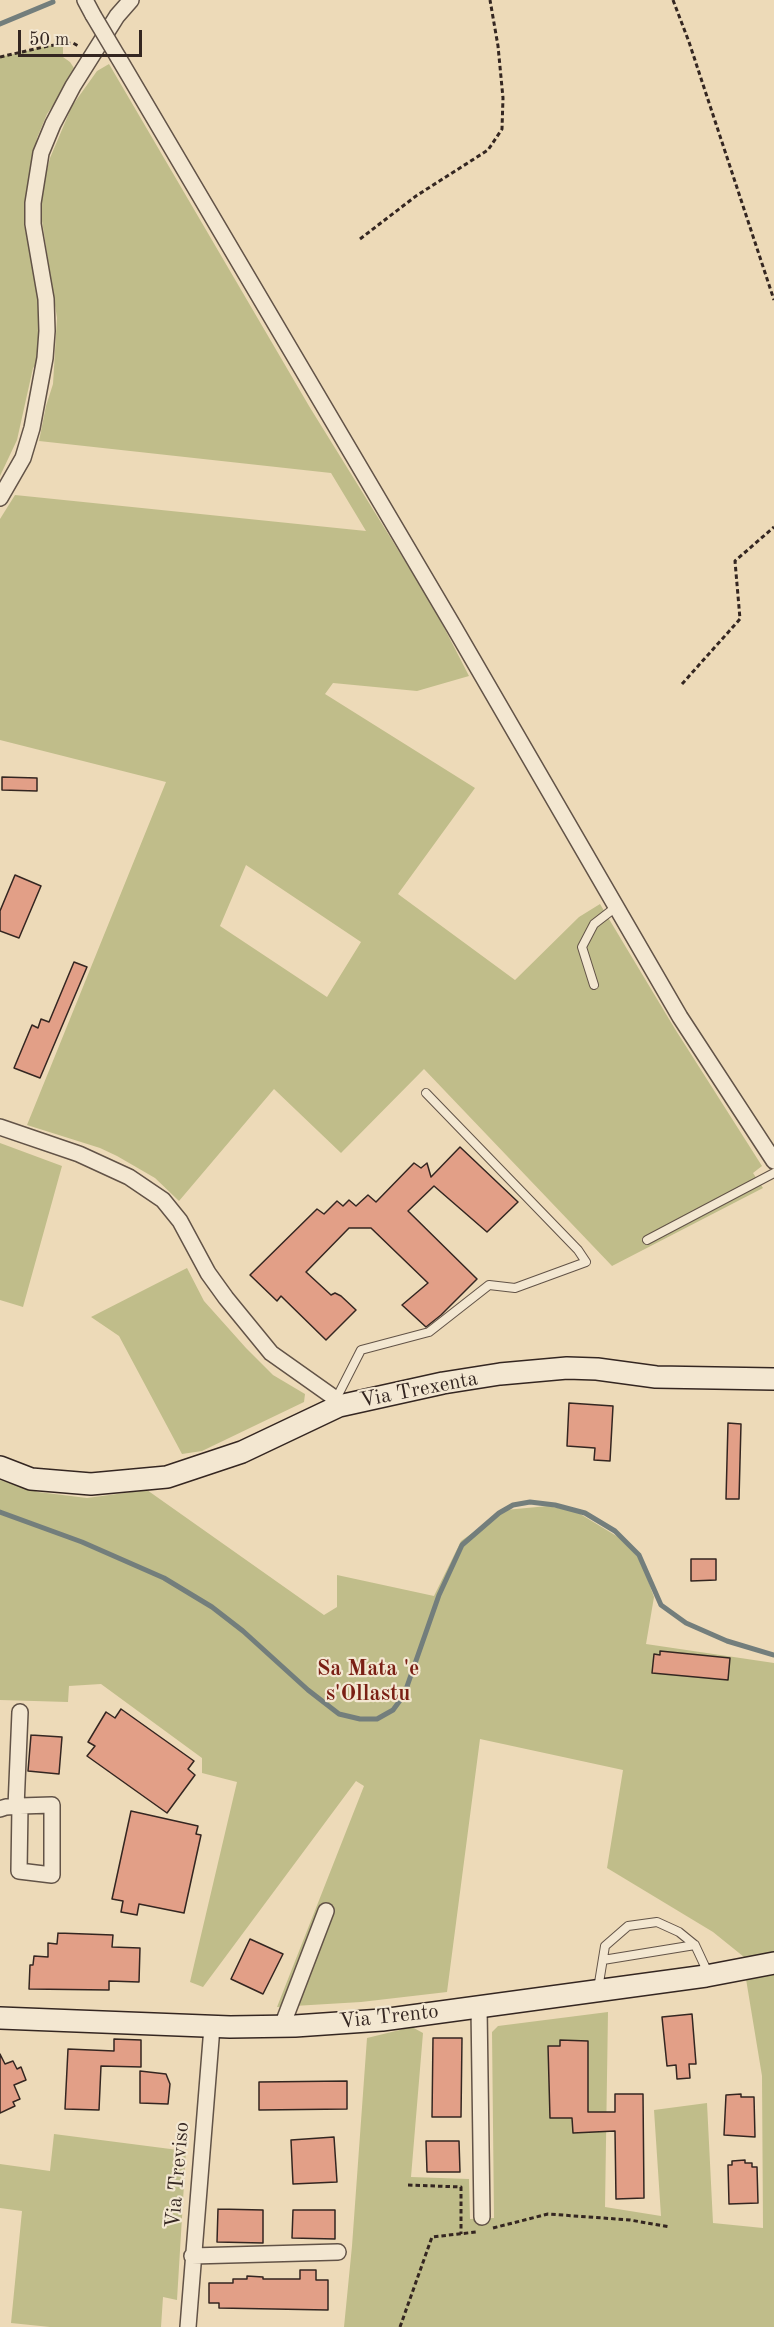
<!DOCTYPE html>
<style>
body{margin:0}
#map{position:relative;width:774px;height:2327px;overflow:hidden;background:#eddab8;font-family:"Old Standard TT",serif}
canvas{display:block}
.scale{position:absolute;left:18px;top:30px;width:124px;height:27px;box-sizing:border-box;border:3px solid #342621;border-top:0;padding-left:8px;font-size:18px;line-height:21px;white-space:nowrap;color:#342621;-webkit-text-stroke:4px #f3e7d1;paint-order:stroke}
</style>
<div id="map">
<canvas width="774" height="2327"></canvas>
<div class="scale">50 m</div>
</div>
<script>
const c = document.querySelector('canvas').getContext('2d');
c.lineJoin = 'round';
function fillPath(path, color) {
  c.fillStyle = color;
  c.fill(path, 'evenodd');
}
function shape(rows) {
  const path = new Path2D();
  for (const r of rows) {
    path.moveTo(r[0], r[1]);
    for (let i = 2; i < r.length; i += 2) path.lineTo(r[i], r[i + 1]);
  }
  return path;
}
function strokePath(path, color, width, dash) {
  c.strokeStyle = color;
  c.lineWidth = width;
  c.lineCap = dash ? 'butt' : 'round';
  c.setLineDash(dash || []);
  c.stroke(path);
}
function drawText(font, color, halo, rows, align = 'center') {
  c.font = font + ' "Old Standard TT",serif';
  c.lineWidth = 4.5;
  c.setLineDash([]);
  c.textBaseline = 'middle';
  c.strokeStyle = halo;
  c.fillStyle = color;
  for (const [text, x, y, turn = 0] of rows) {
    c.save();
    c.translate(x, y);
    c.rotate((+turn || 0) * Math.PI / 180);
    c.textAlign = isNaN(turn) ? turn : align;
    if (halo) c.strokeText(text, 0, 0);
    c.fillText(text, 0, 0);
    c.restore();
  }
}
const green = shape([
 [63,44,63,57,70,62,74,68,63,91,47,114,37,138,24,224,41,307,38,363,33,368,17,440,0,476,0,57,48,46],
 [109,64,309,406,434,608,469,676,417,691,333,683,325,694,475,788,398,894,515,980,579,917,600,904,675,1029,762,1166,753,1173,763,1188,612,1266,424,1069,341,1153,274,1089,179,1201,155,1178,117,1156,100,1148,27,1125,166,782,0,740,0,519,15,495,366,531,331,473,39,441,46,406,53,384,57,318,42,221,42,199,44,181,50,158,72,106,97,71],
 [246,865,361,942,327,997,220,926],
 [0,1143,62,1166,23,1307,0,1300],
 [187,1268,204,1301,246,1348,273,1375,305,1394,304,1402,202,1451,182,1454,119,1336,91,1317],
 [0,1480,38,1492,87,1498,147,1490,324,1615,337,1607,337,1575,434,1596,461,1541,505,1510,548,1506,577,1512,623,1540,641,1561,654,1597,646,1644,774,1663,774,1953,744,1957,713,1932,607,1868,623,1770,480,1739,447,1992,361,2002,277,2007,364,1786,356,1781,203,1987,190,1982,237,1782,202,1773,202,1758,101,1684,69,1686,68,1702,0,1700],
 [774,1974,774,2327,344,2327,352,2246,367,2038,412,2027,423,2033,411,2177,469,2179,470,2219,494,2218,492,2032,498,2026,608,2012,605,2207,661,2216,654,2110,707,2103,713,2223,763,2228,762,2076,746,1979],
 [54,2134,186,2151,177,2300,163,2297,161,2327,50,2327,11,2323,22,2211,0,2208,0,2164,50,2171]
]);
const stream = shape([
 [0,24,53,2],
 [0,1512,82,1542,164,1578,212,1607,243,1631,308,1690,339,1714,360,1719,377,1719,393,1710,404,1695,439,1595,462,1545,499,1513,513,1505,530,1502,555,1505,585,1513,615,1531,639,1555,661,1605,686,1623,727,1641,774,1655]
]);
const building = shape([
 [2,777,37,778,37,791,2,790,2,777],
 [15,875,41,886,19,938,0,931,0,911,15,875],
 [74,962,87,967,40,1078,14,1068,32,1025,38,1028,41,1019,49,1022,74,962],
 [460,1147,518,1202,487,1232,434,1186,408,1211,477,1279,441,1315,426,1327,402,1305,428,1283,371,1228,349,1228,306,1272,331,1295,335,1293,341,1296,356,1310,326,1340,281,1296,277,1301,250,1275,317,1209,324,1214,337,1201,343,1206,349,1200,356,1206,368,1195,376,1202,414,1163,421,1168,427,1163,431,1177,460,1147],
 [569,1403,613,1406,610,1461,594,1460,595,1448,567,1446,569,1403],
 [728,1423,741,1424,739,1499,726,1499,728,1423],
 [691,1559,716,1559,716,1580,691,1581,691,1559],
 [660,1651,730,1658,728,1680,652,1673,654,1654,660,1655,660,1651],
 [121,1709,194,1761,188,1769,195,1775,167,1813,87,1756,95,1746,88,1742,106,1712,115,1718,121,1709],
 [31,1735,62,1737,59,1774,28,1771,31,1735],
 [131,1811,198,1826,196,1834,201,1835,184,1913,139,1904,137,1915,121,1912,123,1901,112,1899,131,1811],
 [58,1933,113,1935,112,1947,140,1948,139,1982,109,1981,109,1990,29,1989,30,1965,33,1965,34,1956,48,1957,48,1943,57,1944,58,1933],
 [250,1939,283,1954,263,1994,231,1979,250,1939],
 [692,2014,696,2064,689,2064,690,2078,677,2079,676,2065,667,2066,662,2017,692,2014],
 [433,2038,462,2038,461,2117,432,2117,433,2038],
 [114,2039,141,2040,141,2067,101,2066,99,2110,65,2109,68,2049,114,2051,114,2039],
 [560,2040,588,2041,588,2112,615,2112,615,2094,643,2094,644,2198,616,2199,615,2131,573,2133,572,2118,550,2118,548,2046,560,2046,560,2040],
 [0,2054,5,2064,13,2061,17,2069,21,2067,26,2080,14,2085,20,2099,13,2102,15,2106,0,2113,0,2054],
 [140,2071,166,2074,170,2084,168,2104,140,2103,140,2071],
 [347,2081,347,2109,259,2110,259,2082,347,2081],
 [741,2094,741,2097,754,2097,755,2137,724,2135,726,2095,741,2094],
 [334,2137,337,2182,293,2184,291,2140,334,2137],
 [426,2141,459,2141,460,2172,427,2172,426,2141],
 [745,2160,745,2163,752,2163,752,2167,757,2167,758,2203,729,2204,728,2165,732,2165,732,2161,745,2160],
 [218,2209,263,2210,263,2243,217,2242,218,2209],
 [293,2210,335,2210,335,2239,292,2238,293,2210],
 [300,2270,316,2270,316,2280,328,2280,328,2310,219,2308,219,2303,209,2303,209,2283,233,2283,233,2279,247,2279,247,2276,263,2277,263,2279,300,2279,300,2270]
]);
const path = shape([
 [673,0,689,42,774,300],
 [0,57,48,46,73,43,80,47],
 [360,239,416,196,488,150,502,129,503,98,498,46,490,0],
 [682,684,740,619,735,561,774,527],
 [408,2185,461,2187,461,2234],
 [493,2228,548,2214,630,2220,670,2227],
 [400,2327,432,2237,476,2232]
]);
const lane = shape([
 [594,985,582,947,594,924,616,907],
 [647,1240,774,1173],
 [336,1399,361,1350,429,1332,489,1285,515,1288,586,1262,578,1250,426,1093],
 [603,1960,695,1945],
 [598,1989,605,1946,628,1926,657,1922,679,1932,695,1945,709,1975]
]);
const street = shape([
 [85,0,93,15],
 [118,57,454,627,680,1017,774,1161],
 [0,498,23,458,32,428,45,358,47,331,46,299,33,224,33,203,41,153,53,124,73,86,117,16,131,0],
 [0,1127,79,1154,129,1177,163,1200,180,1221,208,1273,226,1298,271,1353,336,1399,339,1406],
 [16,1807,20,1712],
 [0,1809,6,1807,20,1806,52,1805,52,1875,19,1871,20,1806],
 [479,2007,482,2217],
 [282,2026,326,1911],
 [192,2256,338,2252],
 [188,2327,212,2027]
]);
const secondary = shape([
 [0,1467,31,1479,91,1484,167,1477,242,1452,339,1406,443,1383,500,1374,567,1368,597,1369,656,1377,774,1379],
 [0,2018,230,2027,295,2026,382,2020,706,1976,774,1963]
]);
const streetBridge = shape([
 [93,15,118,57]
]);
const streetNames = [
 ["Via Trexenta",419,1390,-11],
 ["Via Trento",389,2017,-6],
 ["Via Treviso",178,2175,-85]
];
const neighbourhoodNames = [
 ["Sa Mata 'e",368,1669],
 ["s'Ollastu",368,1694]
];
fillPath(green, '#c0bd8a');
strokePath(stream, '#737e7c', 5);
fillPath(building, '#e29f87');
strokePath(building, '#342621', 1.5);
strokePath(lane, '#625347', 10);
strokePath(street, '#625347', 18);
strokePath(secondary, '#342621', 24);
strokePath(path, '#342621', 3, [4.5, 3]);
strokePath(lane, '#f3e7d1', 8);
strokePath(street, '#f3e7d1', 15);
strokePath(secondary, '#f3e7d1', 21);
strokePath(streetBridge, '#625347', 18, []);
strokePath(streetBridge, '#f3e7d1', 15);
drawText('21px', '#342621', '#f3e7d1', streetNames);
drawText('bold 22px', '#7a1f14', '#f3e7d1', neighbourhoodNames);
</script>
